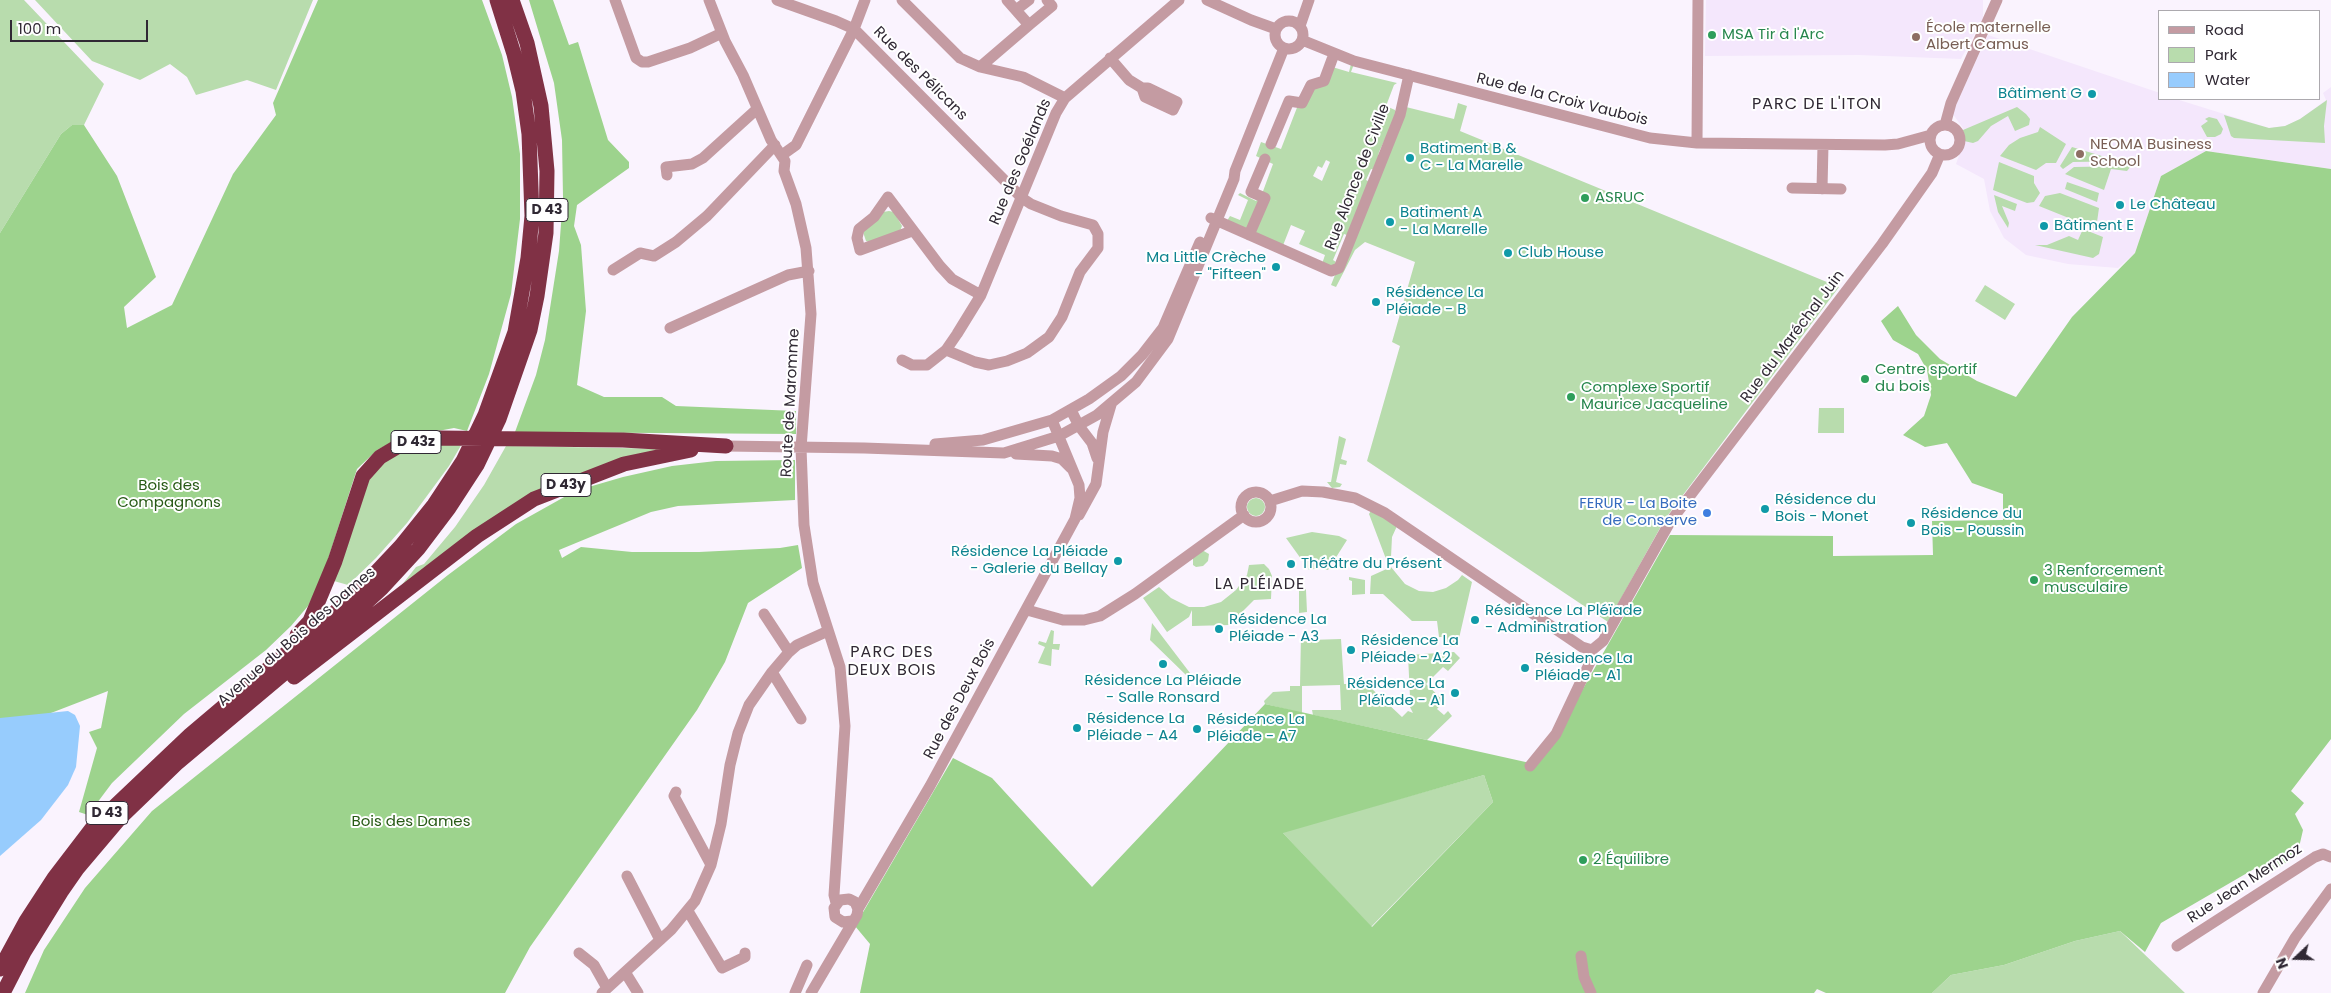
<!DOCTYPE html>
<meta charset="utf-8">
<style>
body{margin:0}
#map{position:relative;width:2331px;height:993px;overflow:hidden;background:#faf3fe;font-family:Poppins,sans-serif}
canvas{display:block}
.legend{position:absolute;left:2158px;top:10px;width:162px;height:90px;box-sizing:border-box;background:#fff;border:1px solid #aca9ae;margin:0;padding:6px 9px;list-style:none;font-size:15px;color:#302934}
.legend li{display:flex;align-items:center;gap:10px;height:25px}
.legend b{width:25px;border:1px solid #aca9ae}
.north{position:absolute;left:2271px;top:933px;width:50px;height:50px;-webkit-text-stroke:4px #fff;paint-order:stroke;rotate:249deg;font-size:14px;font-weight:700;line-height:20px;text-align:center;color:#302934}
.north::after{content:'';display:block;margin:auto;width:18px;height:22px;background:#302934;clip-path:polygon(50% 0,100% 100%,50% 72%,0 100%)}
.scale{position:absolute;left:10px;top:20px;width:138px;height:22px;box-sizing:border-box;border:2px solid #302934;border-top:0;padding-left:6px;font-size:15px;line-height:18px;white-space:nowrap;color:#302934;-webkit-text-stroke:4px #fff;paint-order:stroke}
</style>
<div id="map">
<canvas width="2331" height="993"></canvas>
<ul class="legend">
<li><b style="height:6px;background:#c49ba2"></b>Road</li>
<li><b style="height:14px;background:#b8dcad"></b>Park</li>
<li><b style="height:14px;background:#97ccfd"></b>Water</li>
</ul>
<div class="north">N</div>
<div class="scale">100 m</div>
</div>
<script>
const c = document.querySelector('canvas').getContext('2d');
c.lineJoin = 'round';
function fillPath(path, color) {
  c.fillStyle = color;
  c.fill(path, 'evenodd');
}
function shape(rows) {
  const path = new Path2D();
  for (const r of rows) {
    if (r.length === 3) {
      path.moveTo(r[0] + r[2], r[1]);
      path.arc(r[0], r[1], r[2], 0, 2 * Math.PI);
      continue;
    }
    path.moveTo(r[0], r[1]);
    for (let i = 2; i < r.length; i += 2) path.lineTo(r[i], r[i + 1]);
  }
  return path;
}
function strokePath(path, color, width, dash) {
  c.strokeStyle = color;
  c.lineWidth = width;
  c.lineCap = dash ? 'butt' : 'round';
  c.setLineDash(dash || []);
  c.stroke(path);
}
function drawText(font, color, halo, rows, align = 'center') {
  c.font = font + ' Poppins,sans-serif';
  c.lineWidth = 4;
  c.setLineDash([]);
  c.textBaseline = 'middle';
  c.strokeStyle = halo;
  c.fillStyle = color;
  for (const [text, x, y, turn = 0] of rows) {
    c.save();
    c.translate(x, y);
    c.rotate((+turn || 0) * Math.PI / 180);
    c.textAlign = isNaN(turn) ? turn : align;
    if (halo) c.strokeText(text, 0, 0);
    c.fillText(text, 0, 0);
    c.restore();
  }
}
const built = shape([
 [1706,0,1983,0,1983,18,1961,59,1859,55,1705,56],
 [1988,35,2160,93,2160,99,2176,99,2269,128,2285,126,2300,119,2326,100,2323,93,2331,87,2331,169,2206,151,2161,176,2135,253,2118,268,2068,264,2026,255,2004,238,1990,211,1984,179,1956,164,1965,138,1963,128,1952,113]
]);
const green = shape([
 [0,0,24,0,104,84,84,125,72,125,61,134,0,233],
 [35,0,313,0,276,90,247,80,196,95,187,77,170,64,140,80,92,61],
 [1351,64,1354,64,1351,72,1397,83,1394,85,1386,106,1395,110,1397,114,1379,152,1375,170,1371,169,1366,180,1370,182,1347,235,1344,234,1333,260,1336,262,1334,266,1322,264,1325,255,1299,244,1305,231,1291,225,1282,248,1225,224,1230,216,1240,220,1248,200,1238,195,1240,193,1256,201,1262,194,1273,164,1256,156,1261,142,1281,149,1298,105,1302,103,1329,66,1349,72],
 [1326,160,1330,162,1322,181,1313,176,1318,166,1322,168],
 [2327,100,2324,126,2325,143,2234,138,2231,136,2224,115,2269,128,2285,126,2300,119],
 [1458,103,1467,106,1460,131,1839,287,1665,519,1608,622,1367,461,1400,346,1392,342,1415,262,1365,242,1355,250,1336,287,1331,285,1402,106,1454,119],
 [2017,107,2026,114,2030,119,2029,125,2015,131,2008,116,1991,126,1978,141,1973,143,1964,141,1963,130],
 [2209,117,2217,119,2223,129,2221,134,2215,137,2207,137,2201,126,2208,121,2205,119],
 [2040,127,2066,144,2056,163,2046,163,2036,170,2000,156,2009,145,2020,138,2038,132],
 [2072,147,2105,157,2135,161,2073,162,2063,169,2060,166],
 [1999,162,2034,176,2034,183,2040,193,2034,202,2027,203,1993,190],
 [2131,166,2127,171,2111,169,2104,190,2065,174,2074,167],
 [2067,182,2099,193,2097,202,2065,189],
 [2060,193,2099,208,2096,229,2039,206,2045,196],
 [1994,195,2017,204,2015,211,2002,206,2009,223,2008,228,1998,212],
 [889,211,894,212,902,226,900,231,869,242,866,241,863,232,883,212],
 [2083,229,2103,237,2099,254,2093,258,2035,245,2047,245,2069,236,2078,240],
 [1985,285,2015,304,2005,320,1975,301],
 [1819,408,1844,408,1844,433,1818,433],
 [1339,436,1346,439,1341,459,1347,461,1346,465,1340,464,1336,482,1342,484,1340,487,1332,488,1327,482,1331,482],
 [463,442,449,466,407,523,376,558,348,585,334,581,363,488,381,463,407,448],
 [506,446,674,449,596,470,401,586,416,567,424,564,455,527,484,485],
 [1256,507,9],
 [1372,509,1397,526,1392,537,1391,557,1386,559,1369,514],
 [1312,532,1339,536,1347,540,1328,570,1319,568,1309,570,1286,538],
 [1202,550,1209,554,1208,561,1203,566,1196,567,1193,565,1193,557],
 [1264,564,1269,569,1272,576,1271,599,1254,600,1229,625,1192,626,1192,610,1189,617,1167,632,1143,598,1159,587,1171,598,1189,607,1204,607,1221,602,1236,590,1247,575,1249,565],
 [1391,567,1405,584,1419,591,1433,592,1446,588,1458,580,1462,575,1472,582,1457,647,1443,646,1443,637,1439,637,1437,621,1412,621,1383,594,1370,594,1371,576],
 [1349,577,1365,580,1365,594,1352,595,1352,581,1349,580],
 [1299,582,1306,590,1307,612,1299,613],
 [1152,623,1190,673,1187,676,1150,640],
 [1051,630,1054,631,1053,644,1060,644,1059,650,1052,649,1051,666,1038,663,1045,647,1038,644,1039,641,1046,643],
 [1301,635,1309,635,1310,640,1341,639,1344,684,1354,684,1354,688,1371,688,1402,717,1408,711,1413,713,1410,707,1415,702,1410,697,1408,655,1454,652,1460,658,1448,671,1443,667,1426,684,1444,701,1437,709,1444,715,1448,711,1452,716,1427,740,1313,715,1312,710,1341,710,1340,685,1302,686,1302,713,1265,704,1264,701,1273,692,1290,691,1290,686,1300,686],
 [1484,775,1493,802,1371,927,1282,832],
 [2120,931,2185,993,1932,993,1951,975,2004,965,2075,941]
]);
const forest = shape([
 [318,0,482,0,502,55,512,97,520,154,520,219,511,294,489,374,467,431,454,428,400,438,377,450,357,469,321,581,308,606,291,626,266,650,184,714,112,783,88,815,79,812,97,748,89,732,101,728,108,691,51,713,29,733,0,750,0,233,61,134,72,125,84,125,117,176,156,277,124,307,127,328,172,305,233,174,276,115,273,103],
 [529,0,553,0,569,45,578,42,608,140,629,162,629,168,577,205,574,226,581,245,586,311,577,385,604,397,662,397,676,406,796,411,796,434,515,432,536,375,545,340,559,251,563,197,562,140,554,83],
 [2206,151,2331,169,2331,739,2291,791,2304,803,2295,814,2303,830,2297,856,2261,878,2254,869,2161,923,2145,952,2120,931,2075,941,2004,965,1951,975,1932,993,1826,993,1817,989,1814,993,860,993,870,944,855,926,953,758,992,778,1092,887,1265,704,1530,763,1567,717,1670,535,1833,536,1833,556,1933,555,1932,521,2003,520,2003,494,1972,483,1947,443,1925,447,1903,435,1924,416,1931,395,1927,370,1918,354,1893,340,1881,321,1898,306,1916,335,1940,359,1977,381,2016,397,2072,317,2135,253,2161,176],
 [1484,775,1493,802,1372,927,1283,833],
 [795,460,795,500,678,506,651,512,559,550,562,558,581,547,632,552,699,552,780,548,798,545,802,568,748,603,725,662,697,710,530,947,505,993,25,993,44,950,85,888,152,811,448,575,516,524,575,491,623,477,672,466,716,461]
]);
const water = shape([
 [68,711,75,715,80,726,76,767,68,785,41,820,0,856,0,718]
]);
const minor = shape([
 [615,0,636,58,642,62,648,62,690,48,722,33],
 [709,0,725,41,743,75,771,140,785,161,784,171,796,204,806,248,811,314,801,448,804,525,813,583,840,667,845,726,834,895,836,903],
 [777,0,836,21,854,29,1022,198,1031,204,1061,216,1093,225,1098,234,1098,248,1080,272,1062,317,1049,337,1027,353,1007,361,989,365,975,362,946,350],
 [902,0,960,58,980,67,1023,77,1065,98],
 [1207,0,1251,20,1276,29],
 [1016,10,1029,0],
 [1289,35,14],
 [1029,25,1052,6,1047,0],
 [1300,26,1309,0],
 [1302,40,1354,61,1650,138,1697,143,1885,145,1898,144,1931,135],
 [1110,58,1129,80,1142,88],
 [980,67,1029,25,1007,0],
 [1142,88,1148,88,1177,102,1173,110,1145,97,1142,88],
 [1945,125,1951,103,1997,0],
 [1945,140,15],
 [1697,143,1698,0],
 [1271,144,1289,101,1302,103,1311,85,1324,81,1334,54],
 [782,155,796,145,854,29,865,0],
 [667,175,666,167,692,164,703,158,757,109],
 [1792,188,1841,189],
 [1822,189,1823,145],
 [1211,218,1331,271,1339,268,1400,115,1409,75],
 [912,231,860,250,857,238,859,229,874,217,888,197,940,266,952,279,981,295],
 [1249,235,1265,198,1251,192,1265,159],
 [613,270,640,253,654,256,676,242,707,216,775,145],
 [670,328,788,275,809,271],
 [902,360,912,365,927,365,946,350,957,334,981,295,1056,113,1065,98,1179,0],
 [1071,410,1079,426,1092,443,1097,458],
 [935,444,983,440,1052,420,1089,399,1121,376,1142,355,1163,328,1200,242],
 [726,446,864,448,1004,453,1059,436,1097,415,1136,382,1168,339,1234,179,1235,171,1284,48],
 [1016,454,1052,456,1062,459,1071,468],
 [1256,507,15],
 [1270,501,1302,491,1323,492,1355,498,1385,513,1582,647,1592,650],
 [1079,515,1096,484,1103,432,1111,405],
 [1027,610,1063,620,1084,620,1100,616,1135,594,1244,515],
 [764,614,789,652],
 [1592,650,1603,641,1670,522,1882,244,1932,173,1940,154],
 [772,672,801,719],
 [1530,766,1556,734,1591,660,1592,650],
 [676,792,674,796,711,865],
 [627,876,660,940],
 [858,909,930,786,1075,519,1080,498,1079,485,1052,420],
 [688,911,722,968,745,957,745,953],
 [2177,946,2315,857,2323,854,2331,857],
 [579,953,594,965,607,988],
 [1581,956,1584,977,1591,993],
 [625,972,638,993],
 [602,993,671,930,695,901,711,865,721,824,730,765,738,733,749,705,772,672,789,652,797,645,828,631],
 [795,993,807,965],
 [811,993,857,915,858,909,855,902,849,899,840,900,834,908,835,917,843,922,852,921],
 [2263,993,2295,938,2331,889]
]);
const highway = shape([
 [297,635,310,621,335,561,363,476,380,457,402,444,438,438,623,440,726,446],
 [294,677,477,536,534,499,624,464,691,450],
 [0,969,26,921,54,878,93,827,190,735,353,597,401,546,434,505,463,461,485,415,515,332,528,258,532,216,529,134,523,91,514,54,497,0],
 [3,993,24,952,61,892,77,869,121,817,176,764,344,623,382,588,418,549,449,508,477,465,499,419,530,330,537,296,546,233,547,171,541,106,527,43,512,0]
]);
const markers = [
 [1712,35,5,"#2e9e5b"],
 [1916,37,5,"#8d6e63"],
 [2092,94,5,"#0f9aa8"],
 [2080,154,5,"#8d6e63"],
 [1410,158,5,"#0f9aa8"],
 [1585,198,5,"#2e9e5b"],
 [2120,205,5,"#0f9aa8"],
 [1390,222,5,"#0f9aa8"],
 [2044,226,5,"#0f9aa8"],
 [1508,253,5,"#0f9aa8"],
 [1276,267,5,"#0f9aa8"],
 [1376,302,5,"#0f9aa8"],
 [1865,379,5,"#2e9e5b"],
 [1571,397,5,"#2e9e5b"],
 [1765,509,5,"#0f9aa8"],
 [1707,513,5,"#3f7fe0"],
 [1911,523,5,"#0f9aa8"],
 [1118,561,5,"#0f9aa8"],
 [1291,564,5,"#0f9aa8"],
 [2034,580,5,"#2e9e5b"],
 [1475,620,5,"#0f9aa8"],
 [1219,629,5,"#0f9aa8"],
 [1351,650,5,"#0f9aa8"],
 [1163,664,5,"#0f9aa8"],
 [1525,668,5,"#0f9aa8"],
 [1455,693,5,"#0f9aa8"],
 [1077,728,5,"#0f9aa8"],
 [1197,729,5,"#0f9aa8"],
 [1583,860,5,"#2e9e5b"]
];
const shields = [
 [547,210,42],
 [416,442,50],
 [566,485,50],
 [107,813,42]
];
const shieldNames = [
 ["D 43",547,210],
 ["D 43z",416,442],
 ["D 43y",566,485],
 ["D 43",107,813]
];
const educationNames = [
 ["École maternelle",1926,28],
 ["Albert Camus",1926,45],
 ["NEOMA Business",2090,145],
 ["School",2090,162]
];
const leisureNames = [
 ["MSA Tir à l'Arc",1722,35],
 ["ASRUC",1595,198],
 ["Centre sportif",1875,370],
 ["du bois",1875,387],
 ["Complexe Sportif",1581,388],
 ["Maurice Jacqueline",1581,405],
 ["3 Renforcement",2044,571],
 ["musculaire",2044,588],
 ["2 Équilibre",1593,860]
];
const streetNames = [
 ["Rue des Pélicans",920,74,45],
 ["Rue de la Croix Vaubois",1562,100,14],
 ["Rue des Goélands",1021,162,-67],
 ["Rue Alonce de Civille",1358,177,-69],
 ["Rue du Maréchal Juin",1793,337,-53],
 ["Route de Maromme",791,403,-87],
 ["Avenue du Bois des Dames",297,637,-41],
 ["Rue des Deux Bois",960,699,-62],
 ["Rue Jean Mermoz",2245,884,-33]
];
const cultureNames = [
 ["Bâtiment G",2082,94,"right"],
 ["Batiment B &",1420,149],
 ["C - La Marelle",1420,166],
 ["Le Château",2130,205],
 ["Batiment A",1400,213],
 ["- La Marelle",1400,230],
 ["Bâtiment E",2054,226],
 ["Club House",1518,253],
 ["Ma Little Crèche",1266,258,"right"],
 ["- \"Fifteen\"",1266,275,"right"],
 ["Résidence La",1386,293],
 ["Pléiade - B",1386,310],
 ["Résidence du",1775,500],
 ["Bois - Monet",1775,517],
 ["Résidence du",1921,514],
 ["Bois - Poussin",1921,531],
 ["Résidence La Pléiade",1108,552,"right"],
 ["- Galerie du Bellay",1108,569,"right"],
 ["Théâtre du Présent",1301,564],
 ["Résidence La Pléïade",1485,611],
 ["- Administration",1485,628],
 ["Résidence La",1229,620],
 ["Pléiade - A3",1229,637],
 ["Résidence La",1361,641],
 ["Pléiade - A2",1361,658],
 ["Résidence La",1535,659],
 ["Pléiade - A1",1535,676],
 ["Résidence La Pléiade",1163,681,"center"],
 ["- Salle Ronsard",1163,698,"center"],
 ["Résidence La",1445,684,"right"],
 ["Pléïade - A1",1445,701,"right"],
 ["Résidence La",1087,719],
 ["Pléiade - A4",1087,736],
 ["Résidence La",1207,720],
 ["Pléiade - A7",1207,737]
];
const parkNames = [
 ["Bois des",169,486],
 ["Compagnons",169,503],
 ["Bois des Dames",411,822]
];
const shopNames = [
 ["FERUR - La Boite",1697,504],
 ["de Conserve",1697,521]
];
const neighbourhoodNames = [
 ["PARC DE L'ITON",1817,105],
 ["LA PLÉIADE",1260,585],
 ["PARC DES",892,653],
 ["DEUX BOIS",892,671]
];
fillPath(built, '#f4e7fc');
fillPath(green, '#b8dcad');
fillPath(forest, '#9dd38d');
fillPath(water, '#97ccfd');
strokePath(minor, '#c49ba2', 11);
strokePath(highway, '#803145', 15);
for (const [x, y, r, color] of markers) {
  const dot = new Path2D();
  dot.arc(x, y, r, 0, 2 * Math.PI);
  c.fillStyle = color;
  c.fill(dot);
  strokePath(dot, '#fff', 2);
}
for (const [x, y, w] of shields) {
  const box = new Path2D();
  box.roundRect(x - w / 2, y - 11.5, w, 23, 4);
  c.fillStyle = '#fff';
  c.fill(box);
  strokePath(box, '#302934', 1);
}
drawText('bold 14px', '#302934', null, shieldNames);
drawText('15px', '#785e54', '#fff', educationNames, 'left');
drawText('15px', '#27864d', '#fff', leisureNames, 'left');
drawText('15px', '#302934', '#fff', streetNames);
drawText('15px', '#0d838f', '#fff', cultureNames, 'left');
drawText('15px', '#285a16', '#fff', parkNames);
drawText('15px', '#366cbe', '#fff', shopNames, 'right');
c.letterSpacing = '1px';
drawText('16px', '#302934', '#fff', neighbourhoodNames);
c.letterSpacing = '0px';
</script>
